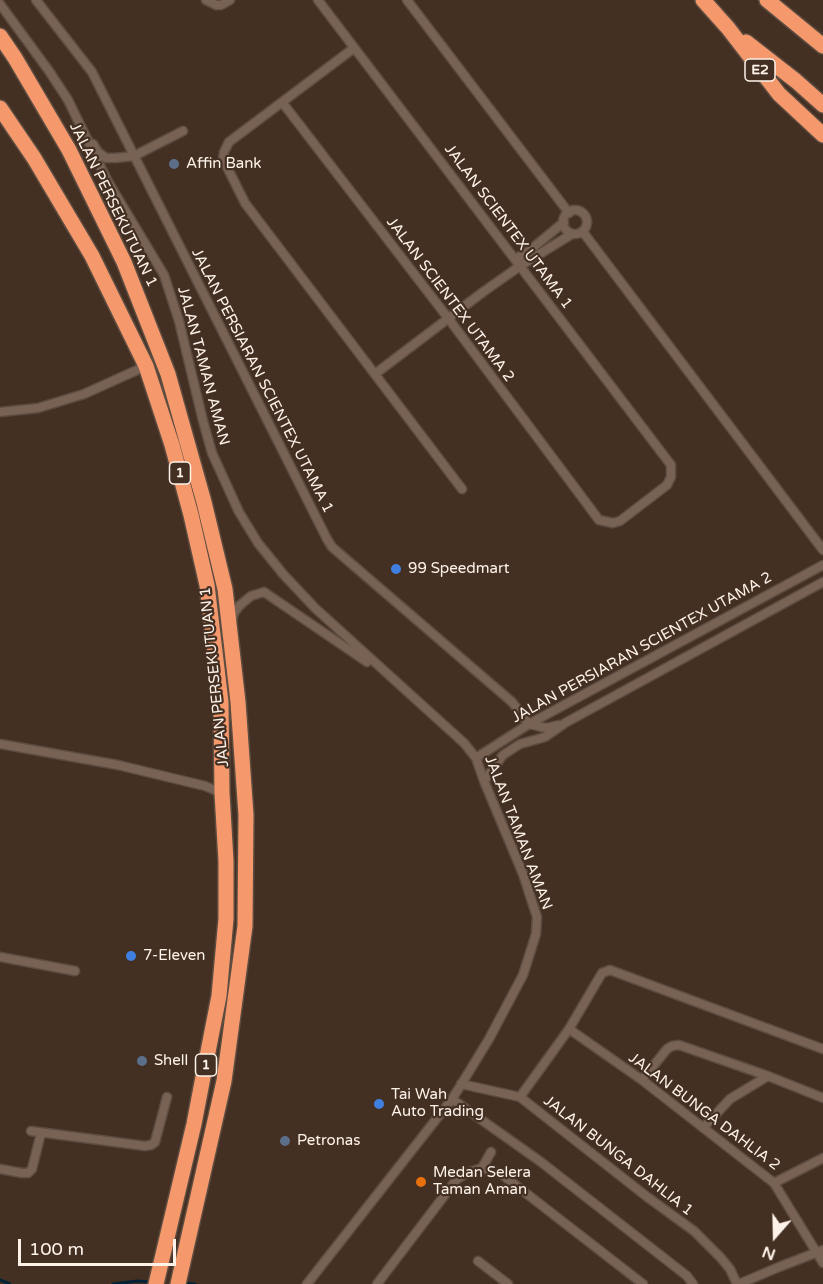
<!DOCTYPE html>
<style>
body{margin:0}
#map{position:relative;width:823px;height:1284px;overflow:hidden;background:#443023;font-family:"Varela Round",sans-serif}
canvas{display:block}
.north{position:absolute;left:745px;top:1206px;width:60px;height:60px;-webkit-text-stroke:4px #443023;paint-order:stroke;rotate:200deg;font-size:16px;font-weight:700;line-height:24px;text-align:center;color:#fef2e9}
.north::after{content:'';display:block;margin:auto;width:21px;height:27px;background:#fef2e9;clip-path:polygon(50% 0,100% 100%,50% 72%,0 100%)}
.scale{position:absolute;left:18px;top:1239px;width:158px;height:27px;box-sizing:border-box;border:3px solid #fef2e9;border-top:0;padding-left:8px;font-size:18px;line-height:21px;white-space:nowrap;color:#fef2e9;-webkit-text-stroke:4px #443023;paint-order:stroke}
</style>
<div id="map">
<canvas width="823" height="1284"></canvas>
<div class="north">N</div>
<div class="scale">100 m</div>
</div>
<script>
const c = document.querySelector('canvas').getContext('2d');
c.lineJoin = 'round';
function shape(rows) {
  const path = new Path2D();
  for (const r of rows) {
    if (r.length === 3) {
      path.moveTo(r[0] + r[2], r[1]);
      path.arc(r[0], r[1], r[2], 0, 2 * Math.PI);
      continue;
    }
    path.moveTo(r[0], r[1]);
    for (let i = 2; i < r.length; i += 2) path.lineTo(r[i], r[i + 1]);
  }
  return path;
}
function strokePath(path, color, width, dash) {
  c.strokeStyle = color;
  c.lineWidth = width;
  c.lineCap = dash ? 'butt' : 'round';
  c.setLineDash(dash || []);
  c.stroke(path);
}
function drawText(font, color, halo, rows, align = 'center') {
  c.font = font + ' "Varela Round",sans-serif';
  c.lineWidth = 4.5;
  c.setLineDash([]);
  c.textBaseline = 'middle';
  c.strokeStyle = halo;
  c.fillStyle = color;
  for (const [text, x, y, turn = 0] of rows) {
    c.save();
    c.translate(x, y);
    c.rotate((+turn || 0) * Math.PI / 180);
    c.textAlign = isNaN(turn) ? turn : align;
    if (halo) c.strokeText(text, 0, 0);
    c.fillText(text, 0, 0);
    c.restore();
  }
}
const stream = shape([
 [0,1280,10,1284],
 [182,1283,195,1284],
 [113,1284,137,1281,151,1282]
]);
const street = shape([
 [36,0,92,72,327,539,332,547,512,702,529,724],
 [206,0,216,5,221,5,230,0],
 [407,0,569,213],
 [0,4,49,71,68,100,107,180,164,275,179,321,203,421,212,453,239,512,258,543,283,574,315,608,464,743,476,758,484,781,523,874,537,917,536,934,523,975,489,1039,459,1088,452,1099,307,1284],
 [354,48,229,142,224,152,223,159,245,203,462,489],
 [282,102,448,318,599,520,613,523,620,521,667,485,671,477,671,465,318,0],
 [93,144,98,152,106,158,115,158,134,156,183,131],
 [575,222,12],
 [583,232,823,550],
 [515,259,529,251,564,222],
 [375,374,483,292,520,266,572,234],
 [0,412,38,408,84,394,146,366],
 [232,621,234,613,239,606,251,596,264,592,367,662],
 [529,724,546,728,559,725],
 [0,744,118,765,205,786,222,793],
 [476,758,529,724,823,565],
 [484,781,503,755,520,744,545,737,565,723,823,582],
 [0,957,75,971],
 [569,1029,642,1080,774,1183,823,1263],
 [642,1080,667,1049,672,1046,679,1045,768,1076,823,1098],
 [461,1084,520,1097,646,1196,694,1231,721,1258,730,1269,737,1284],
 [520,1097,569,1029,602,973,610,970,823,1049],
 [452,1099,541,1162,687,1276,693,1284],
 [703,1128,730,1099,768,1076],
 [31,1131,145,1146,151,1145,155,1142,167,1097],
 [482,1168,491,1152],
 [0,1169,22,1173,28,1173,32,1169,41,1133],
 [774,1183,823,1158],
 [478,1261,508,1284],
 [377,1284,457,1179,467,1173,482,1168,500,1173,643,1284],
 [739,1284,779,1267,823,1250]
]);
const highway = shape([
 [703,0,728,28,779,94,823,135],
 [767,0,823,46],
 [0,36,15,58,69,150,124,262,168,374,204,502,225,589,238,702,246,815,245,926,224,1081,178,1284],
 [746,42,796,81,823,105],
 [0,108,34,158,92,256,146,366,172,445,191,515,207,585,221,702,222,793,226,861,226,919,219,996,204,1072,194,1124,156,1284]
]);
const markers = [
 [174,164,6,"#5c6f8a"],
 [396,569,6,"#3f7fe0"],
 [131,956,6,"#3f7fe0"],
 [142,1061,6,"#5c6f8a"],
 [379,1104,6,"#3f7fe0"],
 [285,1141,6,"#5c6f8a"],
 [421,1182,6,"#e8710a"]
];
const shields = [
 [760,70,30],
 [180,473,21],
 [206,1065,21]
];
const shieldNames = [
 ["E2",760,70],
 ["1",180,473],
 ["1",206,1065]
];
const poiNames = [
 ["Affin Bank",186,164],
 ["99 Speedmart",408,569],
 ["7-Eleven",143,956],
 ["Shell",154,1061],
 ["Tai Wah",391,1095],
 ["Auto Trading",391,1112],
 ["Petronas",297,1141],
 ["Medan Selera",433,1173],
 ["Taman Aman",433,1190]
];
const streetNames = [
 ["JALAN PERSEKUTUAN 1",113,205,64],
 ["JALAN SCIENTEX UTAMA 1",508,227,53],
 ["JALAN SCIENTEX UTAMA 2",450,300,53],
 ["JALAN TAMAN AMAN",203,366,75],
 ["JALAN PERSIARAN SCIENTEX UTAMA 1",262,381,63],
 ["JALAN PERSIARAN SCIENTEX UTAMA 2",642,648,-29],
 ["JALAN PERSEKUTUAN 1",215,677,-96],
 ["JALAN TAMAN AMAN",518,833,69],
 ["JALAN BUNGA DAHLIA 2",704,1112,37],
 ["JALAN BUNGA DAHLIA 1",618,1156,38]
];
strokePath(stream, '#052337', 3);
strokePath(street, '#5d4c40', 11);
strokePath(highway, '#5d4c40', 18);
strokePath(street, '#786254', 8);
strokePath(highway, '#f5986b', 15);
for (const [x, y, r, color] of markers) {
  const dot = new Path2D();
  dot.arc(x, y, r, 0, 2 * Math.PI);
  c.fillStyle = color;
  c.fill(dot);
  strokePath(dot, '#443023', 2);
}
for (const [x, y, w] of shields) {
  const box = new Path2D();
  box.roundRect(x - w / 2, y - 11, w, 22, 4.5);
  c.fillStyle = '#443023';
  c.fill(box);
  strokePath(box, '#fef2e9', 1.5);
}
drawText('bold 14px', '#fef2e9', null, shieldNames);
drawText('15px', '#fef2e9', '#443023', poiNames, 'left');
drawText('15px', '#fef2e9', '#443023', streetNames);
</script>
